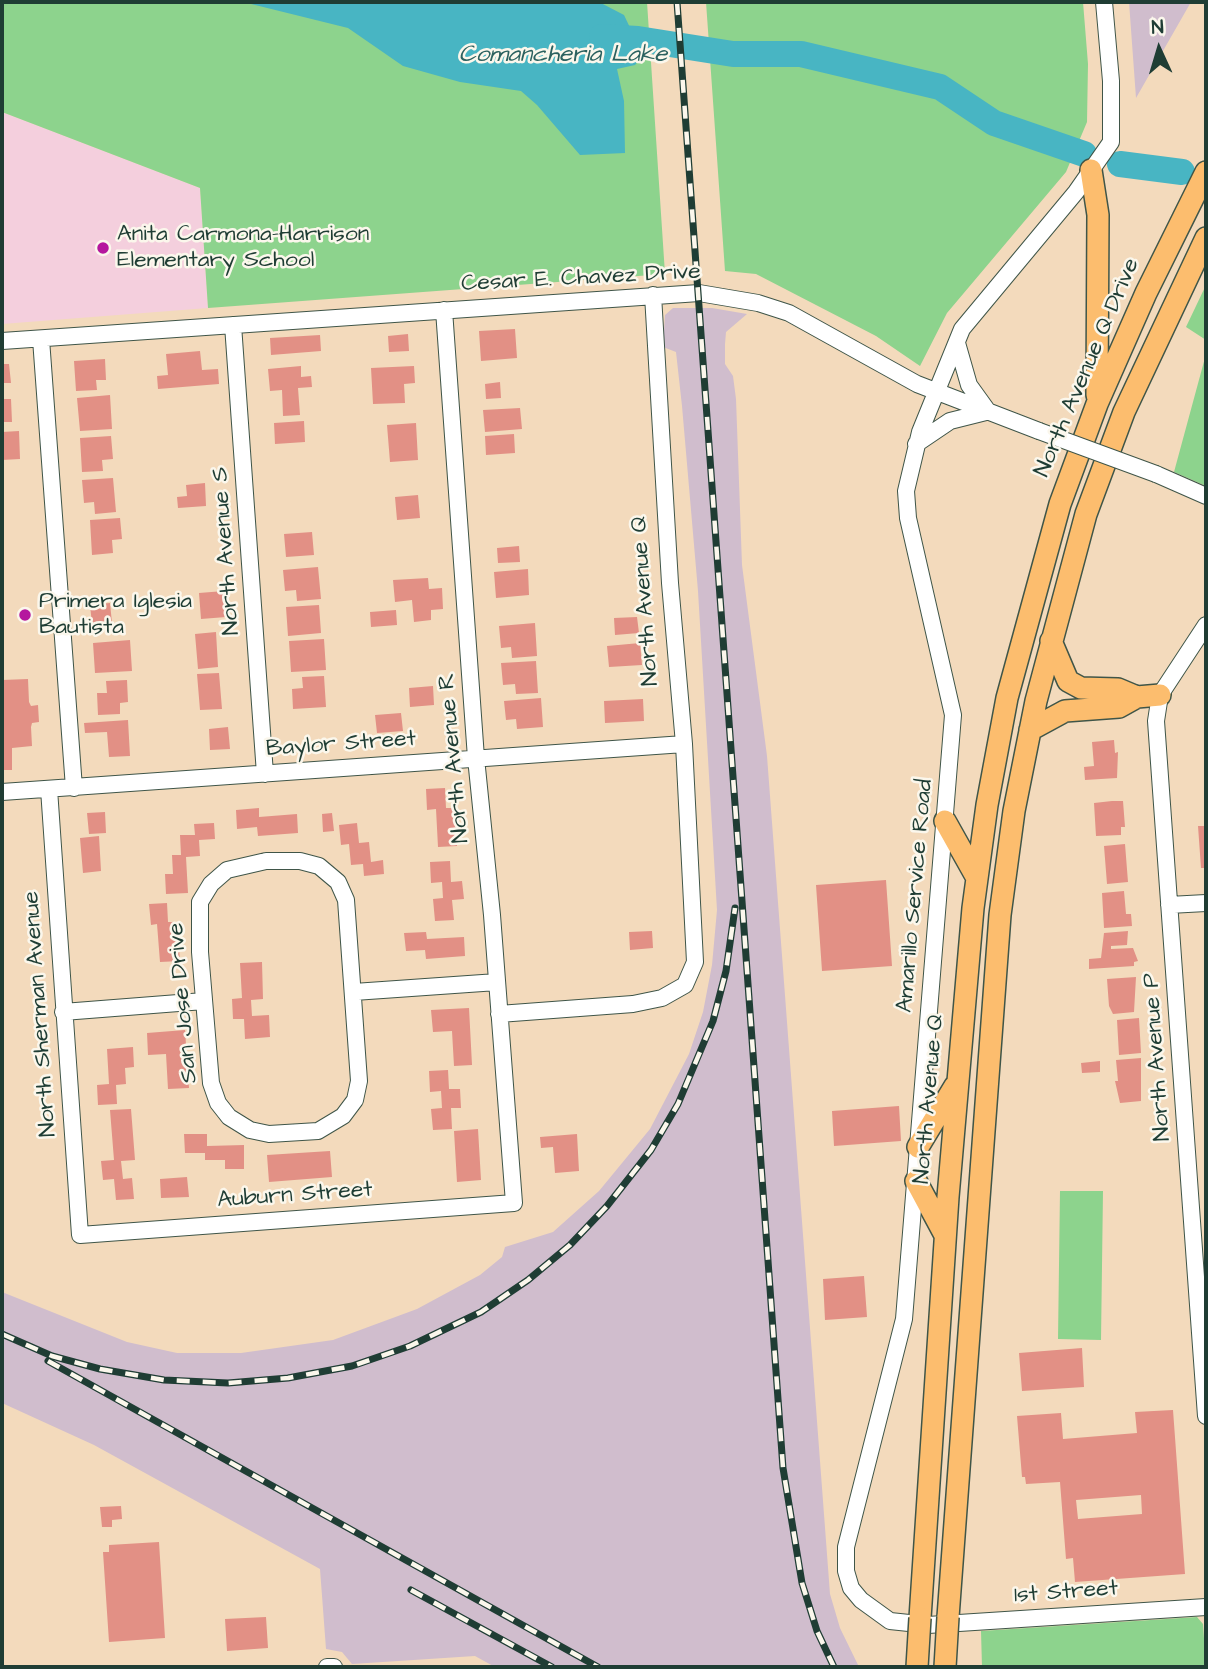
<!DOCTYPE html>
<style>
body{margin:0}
#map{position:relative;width:1208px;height:1669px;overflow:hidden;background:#f3dabc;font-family:"Architects Daughter",sans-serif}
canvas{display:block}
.frame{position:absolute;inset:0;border:4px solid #1f3d34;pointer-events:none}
.north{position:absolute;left:1124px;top:14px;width:70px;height:70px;-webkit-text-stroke:5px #fbf7ec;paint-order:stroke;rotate:356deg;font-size:19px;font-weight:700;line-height:28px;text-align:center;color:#1f3d34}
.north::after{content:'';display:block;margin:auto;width:24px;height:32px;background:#1f3d34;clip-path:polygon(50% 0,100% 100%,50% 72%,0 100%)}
</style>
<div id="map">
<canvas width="1208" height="1669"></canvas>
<div class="frame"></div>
<div class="north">N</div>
</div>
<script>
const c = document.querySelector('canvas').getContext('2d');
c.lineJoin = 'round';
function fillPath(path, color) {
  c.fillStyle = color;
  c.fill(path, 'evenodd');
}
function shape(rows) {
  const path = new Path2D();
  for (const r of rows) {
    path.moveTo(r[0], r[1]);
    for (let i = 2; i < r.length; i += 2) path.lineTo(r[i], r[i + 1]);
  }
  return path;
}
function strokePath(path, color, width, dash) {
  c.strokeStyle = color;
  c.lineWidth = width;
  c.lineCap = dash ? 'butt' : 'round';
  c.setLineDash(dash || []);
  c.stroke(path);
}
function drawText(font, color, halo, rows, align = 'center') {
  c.font = font + ' "Architects Daughter",sans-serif';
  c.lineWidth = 5;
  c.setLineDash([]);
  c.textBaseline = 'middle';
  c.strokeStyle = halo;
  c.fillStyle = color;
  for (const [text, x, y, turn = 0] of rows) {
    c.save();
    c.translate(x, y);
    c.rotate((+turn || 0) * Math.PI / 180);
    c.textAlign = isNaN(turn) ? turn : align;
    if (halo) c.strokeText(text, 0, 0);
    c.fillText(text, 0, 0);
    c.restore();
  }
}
const built = shape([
 [2,112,200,188,208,308,2,324]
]);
const industrial = shape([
 [1129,2,1191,2,1136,98],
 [673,308,712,308,747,314,726,332,725,344,725,364,733,376,736,399,742,565,767,756,830,1594,840,1628,859,1667,495,1667,475,1656,352,1664,342,1652,326,1649,320,1569,94,1445,2,1403,2,1292,127,1342,177,1353,241,1353,333,1340,417,1309,480,1275,502,1257,505,1247,553,1232,599,1191,650,1129,689,1054,703,1012,712,965,717,910,698,591,682,406,676,352,663,347,665,315]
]);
const green = shape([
 [2,2,647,2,665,274,208,308,200,188,2,112],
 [706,2,1083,2,1088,64,1087,122,1066,172,947,313,920,366,876,336,756,274,725,271],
 [1206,285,1206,340,1186,327],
 [1206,354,1206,486,1174,472],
 [1060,1191,1103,1191,1101,1340,1058,1339],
 [1197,1617,1203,1624,1206,1667,982,1667,981,1631]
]);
const water = shape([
 [243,2,599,2,624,15,643,55,635,65,617,69,624,101,625,153,580,155,537,105,521,91,460,82,403,66,348,28]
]);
const river = shape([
 [602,37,638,39,733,54,801,54,940,87,994,123,1084,154],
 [1120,164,1182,172]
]);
const building = shape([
 [515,329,517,358,481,361,479,331],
 [408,334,409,351,389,352,388,336],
 [320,335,321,351,271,355,270,338],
 [200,351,202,370,218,369,219,384,158,389,157,376,168,375,166,354],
 [105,359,106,380,96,380,97,390,76,391,74,361],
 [2,364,9,364,11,383,2,383],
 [301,366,301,377,311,376,312,387,298,388,300,415,283,416,282,390,270,391,268,369],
 [414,366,415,383,404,384,405,403,373,404,371,368],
 [500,382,501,398,486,399,485,384],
 [110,395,112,429,80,431,77,398],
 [2,399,11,399,12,422,2,422],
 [520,408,522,429,485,432,483,410],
 [304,421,305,442,275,444,274,423],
 [416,423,418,460,390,462,387,425],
 [19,431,20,459,2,460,2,432],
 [514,434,515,453,486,455,485,436],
 [111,436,113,459,102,460,103,471,82,472,80,438],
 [113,478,116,512,95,514,94,502,84,503,82,480],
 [205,483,206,506,178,508,177,497,187,496,186,485],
 [418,495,420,518,397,520,395,497],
 [120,518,122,539,112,540,113,553,92,555,90,520],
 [312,532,314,555,286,557,284,534],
 [519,546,520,562,498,563,497,548],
 [318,567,321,599,297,601,296,590,285,591,283,570],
 [528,569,529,595,496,598,494,572],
 [428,578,429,589,442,588,443,609,431,610,431,620,414,622,412,600,395,602,393,580],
 [224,591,226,617,201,619,199,593],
 [110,603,112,623,92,624,90,605],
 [319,605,321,633,288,636,286,607],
 [396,610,397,625,371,627,370,612],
 [637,617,639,633,615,635,614,618],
 [535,623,537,656,512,658,511,647,501,648,499,626],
 [216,632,218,667,198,669,195,634],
 [324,639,326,670,291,672,289,641],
 [130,640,132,671,95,673,93,643],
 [640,643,642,665,609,667,607,646],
 [536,661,538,693,516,694,515,684,503,685,501,663],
 [219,673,222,709,200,710,197,674],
 [324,676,326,707,293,709,292,689,303,688,302,677],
 [28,679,29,702,31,706,38,705,39,722,32,723,31,727,32,746,12,748,12,770,2,770,2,680],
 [127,680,128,702,120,703,120,714,98,715,97,693,107,693,106,681],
 [433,686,434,705,410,707,409,688],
 [541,698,543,727,517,729,516,719,506,720,504,701],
 [643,699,644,721,605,723,604,701],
 [401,713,403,731,377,733,375,715],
 [128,720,130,756,109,757,107,732,85,733,84,723],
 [228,727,230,749,210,750,209,729],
 [1114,740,1115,753,1118,752,1117,778,1085,780,1084,767,1094,766,1092,742],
 [445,788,446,808,455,808,457,846,438,847,436,809,427,810,426,789],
 [1112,801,1123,801,1125,827,1121,827,1121,835,1096,836,1094,803],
 [259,808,259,817,297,814,298,833,258,836,257,827,237,829,236,810],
 [105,812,106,833,89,834,87,813],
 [332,813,334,831,323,832,322,814],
 [214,823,215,839,199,840,200,856,186,857,188,893,166,894,165,874,173,874,172,855,181,855,180,835,195,835,194,824],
 [357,823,359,843,369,842,371,862,383,860,384,874,364,876,363,864,351,865,349,844,341,845,339,825],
 [1198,826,1206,826,1206,868,1201,868],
 [99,836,101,871,83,873,80,838],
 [1125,844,1128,882,1107,884,1104,846],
 [450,861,451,882,462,881,464,899,452,900,454,920,435,921,433,899,443,898,442,882,431,883,430,862],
 [886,880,892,966,822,971,816,885],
 [1124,891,1126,914,1131,914,1132,926,1104,928,1102,893],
 [167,903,168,922,177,922,180,961,160,962,157,924,151,925,149,904],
 [652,931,653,948,630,950,629,932],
 [1128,931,1127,945,1111,946,1111,949,1133,948,1138,961,1134,962,1134,966,1089,969,1089,959,1101,958,1104,933],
 [426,932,427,939,464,937,465,956,426,959,425,950,406,951,404,933],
 [262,962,263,999,251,1000,252,1016,269,1015,270,1037,245,1039,244,1019,233,1019,232,999,242,998,240,963],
 [1136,977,1134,1012,1113,1014,1109,1006,1107,979],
 [469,1008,472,1065,454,1066,452,1031,433,1032,431,1010],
 [1139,1018,1141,1053,1119,1055,1117,1020],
 [185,1030,189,1088,168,1089,166,1054,148,1055,147,1033],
 [133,1047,134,1067,125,1068,126,1084,116,1085,117,1104,98,1105,97,1085,109,1084,107,1049],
 [1141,1058,1141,1101,1120,1103,1115,1081,1118,1081,1116,1060],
 [1100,1061,1100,1072,1082,1073,1081,1063],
 [448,1070,449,1089,460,1089,461,1108,451,1108,452,1129,433,1130,431,1109,442,1108,441,1091,430,1092,429,1071],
 [899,1106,901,1141,834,1146,832,1111],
 [131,1109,135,1160,121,1161,123,1179,132,1178,134,1199,116,1200,114,1179,103,1180,101,1161,114,1160,110,1110],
 [478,1129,481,1180,457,1182,454,1131],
 [184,1134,207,1134,207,1146,244,1145,244,1169,225,1169,225,1160,205,1160,205,1153,185,1153],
 [577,1134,579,1171,555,1173,553,1147,541,1148,540,1137],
 [330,1151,332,1177,269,1182,267,1155],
 [187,1177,189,1197,161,1198,160,1179],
 [864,1276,867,1317,825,1320,823,1279],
 [1082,1348,1084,1387,1022,1391,1019,1353],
 [1173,1410,1185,1574,1075,1582,1073,1558,1066,1559,1060,1482,1026,1484,1025,1477,1022,1477,1017,1416,1061,1413,1063,1439,1137,1433,1135,1412],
 [1141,1495,1142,1514,1078,1519,1076,1500],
 [121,1506,122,1519,112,1520,112,1527,102,1527,100,1507],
 [159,1542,165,1638,109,1642,103,1552,109,1552,109,1545],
 [266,1617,268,1648,227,1651,225,1619]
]);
const minor = shape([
 [1104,2,1111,81,1111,142,1076,192,962,329,920,432,906,491,908,518,953,715,904,1319,846,1547,846,1571,851,1588,861,1600,890,1621,928,1625,1206,1607],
 [233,325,265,774],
 [41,339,74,788],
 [2,341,699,293,758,303,789,313,917,384,1039,431],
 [957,343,969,385,987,410],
 [916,444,950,421,986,412],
 [1156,474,1206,496],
 [1206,625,1160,695,1156,721,1206,1416],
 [49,789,80,1235,514,1203,492,915,476,758,444,310],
 [2,792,684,744],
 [266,861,300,861,319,866,338,882,346,900,359,1081,355,1100,343,1116,318,1131,269,1134,250,1130,229,1117,218,1103,211,1083,200,952,200,902,211,884,227,870,266,861],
 [1169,905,1206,903],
 [354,992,497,982],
 [63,1012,204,1001],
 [499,1014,633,1004,662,998,685,985,695,962,684,744,670,583,653,295],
 [327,1667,334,1667]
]);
const major = shape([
 [1091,170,1098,215,1097,395],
 [1051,641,1068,681,1081,688,1118,689,1137,697],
 [1030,730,1065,711,1119,707,1137,697,1160,695],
 [945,821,977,878],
 [918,1147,955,1086],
 [916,1181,945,1235],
 [948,1617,1000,915,1014,811,1036,701,1086,514,1124,412,1206,238],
 [920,1618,948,1197,973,908,987,805,1007,698,1060,504,1097,404,1146,293,1206,172]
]);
const rail = shape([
 [677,2,783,1468,802,1583,817,1631,834,1667],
 [2,1334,52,1356,100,1369,164,1380,228,1383,288,1378,352,1366,410,1346,481,1312,528,1280,570,1245,607,1206,651,1150,678,1104,713,1021,726,971,735,908],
 [48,1361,598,1667],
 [411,1590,552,1667]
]);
const minorBridge = shape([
 [1039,431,1156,474]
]);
const majorBridge = shape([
 [917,1667,920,1618],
 [945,1667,948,1617]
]);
const markers = [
 [103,248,7,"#b5179e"],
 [25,615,7,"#b5179e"]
];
const poiNames = [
 ["Anita Carmona-Harrison",117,235],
 ["Elementary School",117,261],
 ["Primera Iglesia",39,602],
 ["Bautista",39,628]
];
const streetNames = [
 ["Cesar E. Chavez Drive",581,279,-3],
 ["North Avenue Q Drive",1088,368,-67],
 ["North Avenue S",227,551,-94],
 ["North Avenue Q",646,601,-94],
 ["Baylor Street",341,745,-4],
 ["North Avenue R",455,758,-95],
 ["Amarillo Service Road",916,896,-85],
 ["San Jose Drive",184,1003,-95],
 ["North Sherman Avenue",41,1014,-94],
 ["North Avenue P",1158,1057,-94],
 ["North Avenue Q",930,1099,-85],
 ["Auburn Street",295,1196,-4],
 ["1st Street",1066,1593,-4]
];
const waterNames = [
 ["Comancheria Lake",563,56]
];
fillPath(built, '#f4cfdd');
fillPath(industrial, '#d0bdcd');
fillPath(green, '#8dd38d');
fillPath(water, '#48b5c3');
strokePath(river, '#48b5c3', 26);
fillPath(building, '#e29085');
strokePath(minor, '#3f5548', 18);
strokePath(major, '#3f5548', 24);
strokePath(minor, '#fff', 16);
strokePath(major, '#fcbd6e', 21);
strokePath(rail, '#1f3d34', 7);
strokePath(rail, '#fbf7ec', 4.5, [13]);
strokePath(minorBridge, '#3f5548', 18, []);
strokePath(majorBridge, '#3f5548', 24, []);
strokePath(minorBridge, '#fff', 16);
strokePath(majorBridge, '#fcbd6e', 21);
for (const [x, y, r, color] of markers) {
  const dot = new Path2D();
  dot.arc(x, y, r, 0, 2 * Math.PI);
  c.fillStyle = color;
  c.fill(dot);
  strokePath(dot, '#fbf7ec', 2.5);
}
drawText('23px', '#1f3d34', '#fbf7ec', poiNames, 'left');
drawText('23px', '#1f3d34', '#fbf7ec', streetNames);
drawText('italic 24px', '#2b615f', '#fbf7ec', waterNames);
</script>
